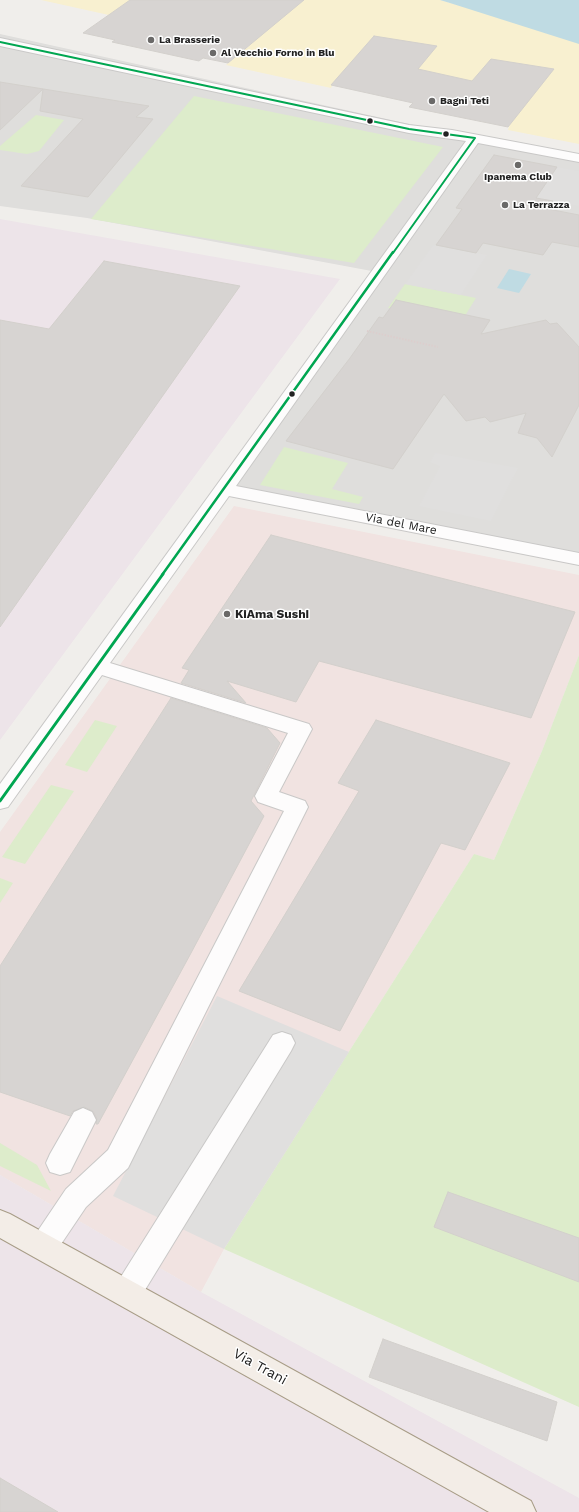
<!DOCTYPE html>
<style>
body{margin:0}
canvas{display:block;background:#f0eeeb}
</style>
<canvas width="579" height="1512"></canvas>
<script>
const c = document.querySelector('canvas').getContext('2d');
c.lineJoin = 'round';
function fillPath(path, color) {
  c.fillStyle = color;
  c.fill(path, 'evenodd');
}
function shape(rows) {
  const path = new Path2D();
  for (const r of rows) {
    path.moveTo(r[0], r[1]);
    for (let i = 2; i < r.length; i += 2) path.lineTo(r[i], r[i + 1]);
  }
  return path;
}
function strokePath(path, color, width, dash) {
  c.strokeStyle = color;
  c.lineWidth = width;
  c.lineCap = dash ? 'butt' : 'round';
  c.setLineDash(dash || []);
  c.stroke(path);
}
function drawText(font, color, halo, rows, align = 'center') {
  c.font = font + ' "Work Sans",sans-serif';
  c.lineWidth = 3;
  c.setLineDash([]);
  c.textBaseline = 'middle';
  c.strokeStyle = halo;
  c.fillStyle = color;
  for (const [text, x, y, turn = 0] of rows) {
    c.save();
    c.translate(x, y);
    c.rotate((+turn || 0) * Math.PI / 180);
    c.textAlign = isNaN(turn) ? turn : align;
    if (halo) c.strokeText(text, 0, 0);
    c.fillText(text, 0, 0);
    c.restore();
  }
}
const residential = shape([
 [0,34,473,138,579,157,579,557,223,489,377,272,87,218,0,206]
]);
const commercial = shape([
 [234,506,579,575,579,655,542,751,494,860,474,854,224,1249,201,1292,0,1175,0,832]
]);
const industrial = shape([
 [0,219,340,279,0,740],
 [0,1175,201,1292,579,1498,579,1512,0,1512]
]);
const grass = shape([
 [194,96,443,147,354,263,91,219],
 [36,115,64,120,39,151,27,154,0,150,0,146],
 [405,284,476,298,463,319,388,308],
 [284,447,348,463,332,489,363,497,359,504,260,485],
 [579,655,579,1407,224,1249,474,854,494,860,542,751],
 [95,720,117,726,87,772,65,765],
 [51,785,74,791,25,864,2,857],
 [0,878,13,883,0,903],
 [0,1143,37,1165,51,1191,0,1166]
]);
const sand = shape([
 [41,0,440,0,579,40,579,144,508,130,510,123,335,80,331,88,226,65,249,46]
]);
const parking = shape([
 [557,167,579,171,579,206,536,198],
 [433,245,487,255,461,295,405,284],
 [435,453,518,468,491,521,419,506,440,466,430,462],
 [217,996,349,1052,224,1249,113,1196]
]);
const water = shape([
 [440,0,579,0,579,44,450,3],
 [509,269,531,274,519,293,497,288]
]);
const building = shape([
 [130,0,304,0,228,63,203,58,199,61,112,42,115,40,83,33,130,0],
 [374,36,437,46,418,69,472,81,491,59,554,69,508,127,409,107,413,103,331,85,374,36],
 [0,82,149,106,136,117,153,119,88,197,21,186,83,119,40,111,43,89,0,130,0,82],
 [494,155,557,167,536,198,553,201,548,209,579,215,579,247,552,242,543,255,483,243,476,253,436,245,462,209,456,208,494,155],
 [104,261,240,286,0,627,0,320,49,329,104,261],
 [396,300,490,320,481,334,546,320,550,324,557,323,579,347,579,405,552,457,537,438,518,433,526,413,490,422,485,417,466,421,444,394,393,469,286,441,350,358,379,317,383,318,396,300],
 [271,535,575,612,531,718,319,661,296,702,227,681,246,703,181,683,189,670,182,668,271,535],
 [171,698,267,728,280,743,251,801,264,816,191,953,98,1124,96,1124,97,1119,93,1111,84,1107,73,1111,70,1116,0,1092,0,966,171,698],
 [376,720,510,763,465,850,441,843,340,1031,239,991,359,791,338,783,376,720],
 [448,1192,579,1238,579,1282,434,1227,448,1192],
 [383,1339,557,1402,547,1441,369,1377,383,1339],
 [0,1478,58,1512,0,1512,0,1478]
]);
const path = shape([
 [367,331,438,347]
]);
const minor = shape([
 [0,38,409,125,452,130,579,154,579,162,478,143,236,486,579,553,579,565,229,496,110,663,309,724,312,729,279,792,305,801,308,807,128,1168,86,1207,53,1256,43,1260,33,1256,29,1247,33,1238,66,1189,108,1150,284,811,258,802,255,796,288,733,102,675,8,807,0,809,0,784,466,141,409,133,0,46,0,38],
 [282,1032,291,1035,295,1043,291,1051,137,1303,127,1307,117,1303,112,1293,117,1283,273,1035,282,1032],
 [83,1108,92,1112,96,1120,70,1172,60,1175,50,1172,46,1163,50,1154,74,1112,83,1108]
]);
const major = shape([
 [0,1210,10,1214,531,1501,536,1512,489,1512,0,1238,0,1210]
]);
const bus1Far2 = shape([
 [0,42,409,129,475,138,393,253]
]);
const bus1Far1 = shape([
 [162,575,393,252]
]);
const bus1 = shape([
 [0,801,163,574]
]);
const markers = [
 [151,40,4,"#6a6968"],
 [213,53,4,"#6a6968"],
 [432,101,4,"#6a6968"],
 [370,121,3.5,"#222"],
 [446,134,3.5,"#222"],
 [518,165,4,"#6a6968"],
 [505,205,4,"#6a6968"],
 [292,394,3.5,"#222"],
 [227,614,4,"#6a6968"]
];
const farPoinames = [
 ["La Brasserie",159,40],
 ["Al Vecchio Forno in Blu",221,53],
 ["Bagni Teti",440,101],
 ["Ipanema Club",518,177,"center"],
 ["La Terrazza",513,205]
];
const streetNames = [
 ["Via del Mare",401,524,11]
];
const poiNames = [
 ["KiAma Sushi",235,614]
];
const nearStreetnames = [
 ["Via Trani",260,1367,29]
];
fillPath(residential, '#dfdedc');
fillPath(commercial, '#f1e3e1');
fillPath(industrial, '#ede4e9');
fillPath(grass, '#ddeccb');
fillPath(sand, '#f8f0d0');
fillPath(parking, '#e0dfde');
fillPath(water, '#bfdbe3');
fillPath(building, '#d7d4d2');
strokePath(building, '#d3d0cc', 1);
strokePath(minor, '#c9c8c7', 2);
strokePath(major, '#a79c86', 2);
strokePath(path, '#dccecd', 2, [1.5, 1.5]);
fillPath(minor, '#fdfcfc');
fillPath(major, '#f3ede7');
strokePath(bus1Far2, '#00a651', 2);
strokePath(bus1Far1, '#00a651', 2.5);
strokePath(bus1, '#00a651', 3);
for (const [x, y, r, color] of markers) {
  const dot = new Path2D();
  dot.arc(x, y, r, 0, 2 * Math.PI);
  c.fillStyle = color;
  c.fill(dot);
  strokePath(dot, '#fff', 1.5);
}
drawText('bold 10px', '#222', '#fff', farPoinames, 'left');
drawText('12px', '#222', '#fff', streetNames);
drawText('bold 12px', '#222', '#fff', poiNames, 'left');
drawText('14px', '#222', '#fff', nearStreetnames);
</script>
